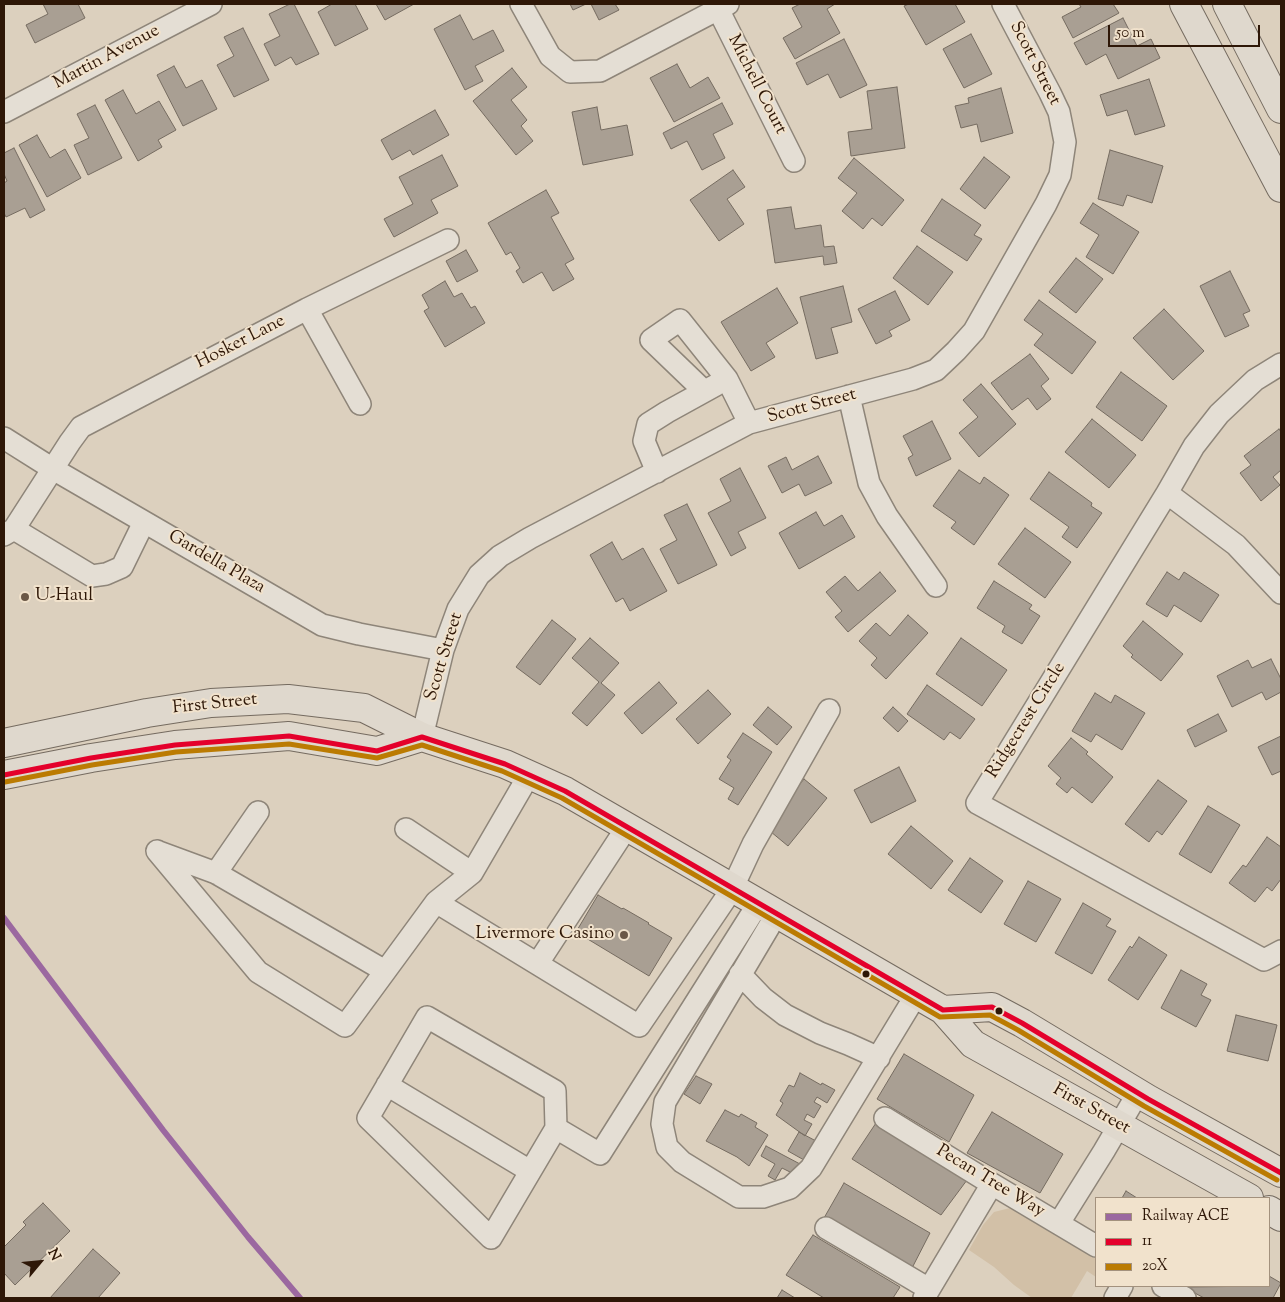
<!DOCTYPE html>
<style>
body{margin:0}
#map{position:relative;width:1285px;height:1302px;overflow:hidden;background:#dcd0be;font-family:"Sorts Mill Goudy",serif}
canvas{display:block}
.frame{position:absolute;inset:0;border:5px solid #2e1707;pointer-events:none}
.legend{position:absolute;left:1095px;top:1197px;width:175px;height:90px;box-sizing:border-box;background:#f1e2cc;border:1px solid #a3917d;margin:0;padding:6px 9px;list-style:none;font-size:15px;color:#2e1707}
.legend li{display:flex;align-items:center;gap:10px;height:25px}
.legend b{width:25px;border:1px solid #a3917d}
.north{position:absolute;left:15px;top:1237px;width:50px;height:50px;-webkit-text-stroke:4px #f1e2cc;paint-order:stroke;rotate:62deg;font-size:14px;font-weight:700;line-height:20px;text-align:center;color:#2e1707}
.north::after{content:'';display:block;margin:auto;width:18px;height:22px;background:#2e1707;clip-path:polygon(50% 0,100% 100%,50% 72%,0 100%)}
.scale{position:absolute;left:1108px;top:25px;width:152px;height:22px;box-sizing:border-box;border:2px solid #2e1707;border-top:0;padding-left:6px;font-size:15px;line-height:18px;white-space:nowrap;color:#2e1707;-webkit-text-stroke:4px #f1e2cc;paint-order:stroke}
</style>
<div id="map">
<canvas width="1285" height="1302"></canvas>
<div class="frame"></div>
<ul class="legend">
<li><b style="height:6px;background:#9b68a0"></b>Railway ACE</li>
<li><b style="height:6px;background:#e4002b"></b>11</li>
<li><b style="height:6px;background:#bb7b02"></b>20X</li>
</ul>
<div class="north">N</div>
<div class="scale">50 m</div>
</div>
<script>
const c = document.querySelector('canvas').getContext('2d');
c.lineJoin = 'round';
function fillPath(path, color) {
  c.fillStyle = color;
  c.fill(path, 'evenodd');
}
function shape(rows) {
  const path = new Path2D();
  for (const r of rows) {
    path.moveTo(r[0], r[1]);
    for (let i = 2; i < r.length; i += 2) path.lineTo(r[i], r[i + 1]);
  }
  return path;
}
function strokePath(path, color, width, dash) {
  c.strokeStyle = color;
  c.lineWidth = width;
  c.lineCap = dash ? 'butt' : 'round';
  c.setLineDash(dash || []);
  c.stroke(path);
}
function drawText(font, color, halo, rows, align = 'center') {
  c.font = font + ' "Sorts Mill Goudy",serif';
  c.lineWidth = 4;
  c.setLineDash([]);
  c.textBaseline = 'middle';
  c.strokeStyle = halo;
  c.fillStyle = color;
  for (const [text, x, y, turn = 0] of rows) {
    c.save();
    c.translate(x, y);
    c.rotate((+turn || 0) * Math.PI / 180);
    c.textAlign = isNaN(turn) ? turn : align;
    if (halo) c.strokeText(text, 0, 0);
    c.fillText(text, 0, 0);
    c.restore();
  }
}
const green = shape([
 [1010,1208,1096,1259,1096,1277,1087,1271,1071,1298,1032,1298,1014,1285,994,1267,969,1250,983,1225,994,1212]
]);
const building = shape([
 [43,4,78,4,85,18,35,43,26,25,48,14,43,4],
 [290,4,294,4,319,54,296,65,291,57,275,66,264,44,280,36,269,14,290,4],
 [332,4,355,4,368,29,335,46,318,12,332,4],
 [376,4,414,4,385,20,376,4],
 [570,4,586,4,573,10,570,4],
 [591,4,615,4,619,10,599,20,591,4],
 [800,4,835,4,827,9,840,33,795,59,783,38,802,27,792,8,800,4],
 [909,4,955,4,965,22,926,45,904,6,909,4],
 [1079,4,1113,4,1119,13,1073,38,1062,17,1081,7,1079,4],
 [460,15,473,40,493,30,504,51,475,66,483,81,465,90,434,29,460,15],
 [1123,18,1137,46,1151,39,1160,58,1118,79,1106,54,1086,65,1074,43,1123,18],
 [243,28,269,80,234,97,217,65,234,56,224,37,243,28],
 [971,34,992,74,964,88,943,49,971,34],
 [844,39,867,85,840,98,828,74,807,85,796,63,844,39],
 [677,64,690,88,708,77,720,98,674,122,650,78,677,64],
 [174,66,186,88,202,80,217,109,183,126,157,75,174,66],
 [512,68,527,87,511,100,527,120,521,126,533,141,516,155,473,101,512,68],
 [1149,79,1165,126,1135,135,1127,110,1107,116,1100,95,1149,79],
 [897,87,905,148,851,156,848,132,872,129,867,91,897,87],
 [1001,88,1013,133,981,142,977,124,961,128,955,106,969,103,968,98,1001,88],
 [123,90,136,114,159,101,176,130,158,140,162,147,138,161,105,100,123,90],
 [722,103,733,124,713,134,725,158,702,170,687,141,671,149,663,133,722,103],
 [95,105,122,158,88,175,74,145,89,138,77,114,95,105],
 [597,107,601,130,627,125,633,155,583,165,572,112,597,107],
 [435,110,449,135,413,155,410,150,392,160,381,140,435,110],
 [37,135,50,158,65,149,81,178,47,197,19,145,37,135],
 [14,148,45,210,30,218,25,208,6,217,4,213,4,183,7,181,4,174,4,153,14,148],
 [1110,150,1163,166,1152,203,1127,195,1123,206,1098,199,1110,150],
 [442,155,458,186,431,200,438,213,394,237,384,219,413,204,399,177,442,155],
 [984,157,1010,177,985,209,960,189,984,157],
 [854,158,904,200,882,226,872,218,863,229,842,211,857,193,838,178,854,158],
 [733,170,745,187,727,199,744,224,719,241,690,200,733,170],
 [546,190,559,213,551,217,574,259,565,264,574,279,553,291,542,272,523,283,516,271,520,268,511,252,506,255,488,223,546,190],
 [942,199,981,225,974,235,982,239,967,261,921,231,942,199],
 [1093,203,1139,232,1113,274,1086,257,1099,235,1080,223,1093,203],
 [791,207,795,229,821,225,824,247,834,246,837,263,824,265,823,256,775,263,767,210,791,207],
 [917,246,953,272,928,305,893,278,917,246],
 [466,250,478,271,457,282,446,261,466,250],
 [1076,258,1103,279,1076,313,1049,292,1076,258],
 [1230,271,1250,311,1243,314,1249,326,1225,337,1200,286,1230,271],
 [445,281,454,297,462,293,471,308,475,306,485,323,445,347,424,311,429,308,422,295,445,281],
 [843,286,852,322,831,328,838,353,816,359,800,297,843,286],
 [777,288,798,323,766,343,775,357,751,371,721,322,777,288],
 [895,291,910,320,889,331,892,336,876,344,858,309,895,291],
 [1039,300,1096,342,1072,374,1034,345,1043,334,1024,320,1039,300],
 [1164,309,1204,351,1173,380,1133,338,1164,309],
 [1030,354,1049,379,1041,386,1051,399,1037,410,1028,398,1012,410,991,383,1030,354],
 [1121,372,1167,406,1142,441,1096,407,1121,372],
 [981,384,1016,424,979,457,959,433,978,417,963,400,981,384],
 [1092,419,1136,455,1109,488,1065,452,1092,419],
 [932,421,951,459,916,476,908,458,913,455,903,436,932,421],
 [1279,429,1281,432,1281,470,1273,477,1280,485,1261,501,1240,473,1251,465,1244,456,1279,429],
 [818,456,832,483,805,496,799,484,782,493,768,466,786,457,792,470,818,456],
 [740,468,766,518,738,532,746,548,731,556,708,513,731,501,720,479,740,468],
 [959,470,980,484,984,477,1009,495,974,545,951,528,956,522,933,506,959,470],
 [1049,472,1092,503,1091,506,1102,513,1077,548,1062,537,1069,527,1030,499,1049,472],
 [687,504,717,565,678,584,660,549,677,540,664,515,687,504],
 [816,512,824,526,842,515,855,537,799,569,779,533,816,512],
 [1025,528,1071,562,1045,598,998,564,1025,528],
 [612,542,622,560,643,548,667,591,630,611,623,598,616,602,590,555,612,542],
 [880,572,896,591,848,632,835,617,842,611,826,592,845,576,858,591,880,572],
 [1167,572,1179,580,1184,572,1219,595,1201,622,1174,605,1167,617,1146,604,1167,572],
 [994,581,1032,605,1029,609,1040,616,1022,644,1002,632,1005,626,977,608,994,581],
 [908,615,928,633,886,679,871,665,877,658,859,641,876,623,890,636,908,615],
 [552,620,576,639,540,685,516,667,552,620],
 [1143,621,1183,654,1161,681,1131,657,1133,655,1123,646,1143,621],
 [590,638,619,663,601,683,615,695,587,726,572,713,599,682,572,658,590,638],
 [961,638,1007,670,982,706,936,674,961,638],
 [1271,659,1281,679,1281,692,1266,700,1262,692,1232,707,1217,676,1248,660,1252,668,1271,659],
 [659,682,677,703,642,734,624,713,659,682],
 [927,685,975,719,960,739,950,732,944,740,907,714,927,685],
 [708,690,731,714,698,744,676,719,708,690],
 [1095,693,1111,703,1115,695,1145,713,1122,750,1096,734,1091,742,1072,731,1095,693],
 [768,707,792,727,777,745,753,725,768,707],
 [893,707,908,721,898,732,883,718,893,707],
 [1218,714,1227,731,1195,747,1187,730,1218,714],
 [743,733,772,752,738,805,728,799,734,788,719,779,731,760,727,757,743,733],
 [1281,736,1281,771,1272,775,1258,747,1281,736],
 [1071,738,1088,752,1086,754,1113,777,1092,803,1072,787,1067,793,1056,784,1061,778,1048,766,1071,738],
 [899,767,916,801,871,823,854,790,899,767],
 [804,779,827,798,788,846,765,827,804,779],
 [1158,780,1187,801,1162,835,1157,831,1149,842,1125,824,1158,780],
 [1208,806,1240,825,1211,873,1179,854,1208,806],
 [911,826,953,861,931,889,888,854,911,826],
 [1267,837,1281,847,1281,879,1272,891,1267,887,1255,902,1229,883,1243,865,1246,867,1267,837],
 [970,858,1003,881,981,913,948,890,970,858],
 [1028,881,1061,899,1036,942,1004,924,1028,881],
 [598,895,622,909,623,908,649,923,648,924,672,938,649,976,576,932,598,895],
 [1083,903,1111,919,1106,926,1116,931,1092,974,1055,953,1083,903],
 [1139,937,1167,955,1138,1000,1108,980,1130,946,1132,948,1139,937],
 [1181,970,1207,984,1201,995,1211,1000,1196,1027,1161,1008,1181,970],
 [1236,1015,1277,1025,1268,1061,1227,1051,1236,1015],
 [904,1054,974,1095,949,1142,877,1099,904,1054],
 [800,1073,821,1085,822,1083,835,1090,827,1103,817,1097,814,1102,821,1106,814,1118,807,1114,804,1120,812,1124,805,1136,776,1115,783,1103,780,1101,789,1085,794,1087,800,1073],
 [696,1076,712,1084,700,1104,684,1094,696,1076],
 [725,1110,739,1117,741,1114,757,1123,755,1127,768,1135,749,1166,737,1157,706,1141,725,1110],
 [992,1112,1063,1154,1040,1193,967,1153,992,1112],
 [876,1123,967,1180,941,1215,852,1159,876,1123],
 [799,1132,816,1141,804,1160,788,1151,799,1132],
 [766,1146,800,1164,794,1174,782,1168,775,1180,768,1176,775,1164,761,1156,766,1146],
 [844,1183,930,1233,911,1270,824,1218,844,1183],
 [1126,1191,1137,1198,1122,1198,1126,1191],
 [43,1203,70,1231,15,1285,4,1273,4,1247,26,1225,23,1222,43,1203],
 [813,1235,900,1287,893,1298,824,1298,786,1275,813,1235],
 [93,1249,120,1273,98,1298,50,1298,93,1249],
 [1269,1276,1281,1283,1273,1298,1204,1298,1184,1287,1269,1286,1269,1276],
 [782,1290,795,1298,777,1298,782,1290]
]);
const minor = shape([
 [521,4,550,56,570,72,600,71,728,4],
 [718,9,794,161],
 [4,112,211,4],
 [307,309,360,404],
 [1281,364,1255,380,1219,414,1194,446,1167,493,977,803,1264,960,1281,951],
 [704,391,651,340,680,320,727,379,749,423],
 [849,396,869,483,887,516,936,586],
 [4,438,53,469,322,625,359,634,443,650],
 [657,472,644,441,648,424,667,412,716,385],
 [1167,493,1236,545,1281,593],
 [14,529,92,576,106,574,122,567,144,522],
 [4,535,14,529,70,442,81,427,307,309,448,240],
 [422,737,443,650,458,609,479,575,500,556,530,538,749,423,913,379,936,370,956,351,974,331,1046,204,1060,175,1065,142,1059,112,1050,93,1003,4],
 [529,775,472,873,436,902,639,1026,732,889,753,844,829,710],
 [406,829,472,873],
 [157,851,258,972,345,1026,436,902],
 [159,852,216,873,385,971],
 [216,873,258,812],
 [776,915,665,1102,662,1124,667,1147,682,1162,739,1197,763,1197,790,1188,811,1168,916,995],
 [538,963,627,827],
 [740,974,763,998,785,1015,820,1033,848,1044,879,1058],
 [387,1085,530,1171],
 [885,1118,992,1184,1096,1246],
 [556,1128,555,1091,427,1017,368,1118,491,1238,556,1128,600,1154,758,904],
 [1059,1223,1104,1151,1138,1093],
 [826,1228,929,1289],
 [1163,1286,1185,1298],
 [924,1298,992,1184],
 [1115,1298,1122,1286]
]);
const major = shape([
 [1184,4,1281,188],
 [1227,4,1281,109],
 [4,743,147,713,211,703,288,699,364,708,422,737,505,764,565,791,943,1010,973,1044,1249,1198],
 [4,775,91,758,175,745,289,736,377,751,422,737],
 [943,1010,992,1007,1022,1023,1148,1099,1281,1173],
 [1269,1210,1281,1217]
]);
const bus1 = shape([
 [4,775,91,758,175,745,289,736,377,751,422,737,505,764,565,791,943,1010,992,1007,1022,1023,1148,1099,1281,1173]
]);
const bus2 = shape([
 [5,782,92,765,176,752,289,744,377,758,422,745,502,771,562,798,940,1017,990,1015,1018,1030,1144,1106,1277,1180]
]);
const rail1 = shape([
 [4,918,163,1130,248,1237,300,1298]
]);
const markers = [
 [25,597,5,"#6b5847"],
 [624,935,5,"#6b5847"],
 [866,974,4.5,"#2e1707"],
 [999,1011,4.5,"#2e1707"]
];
const streetNames = [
 ["Martin Avenue",107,58,-28],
 ["Scott Street",1034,64,63],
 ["Michell Court",756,85,63],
 ["Hosker Lane",241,343,-27],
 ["Scott Street",812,407,-15],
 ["Gardella Plaza",216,563,30],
 ["Scott Street",445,657,-73],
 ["First Street",215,705,-6],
 ["Ridgecrest Circle",1027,721,-58],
 ["First Street",1091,1110,29],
 ["Pecan Tree Way",990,1182,31]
];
const poiNames = [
 ["U-Haul",35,597],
 ["Livermore Casino",614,935,"right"]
];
fillPath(green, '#d2c0a7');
fillPath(building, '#a99f93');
strokePath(building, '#756b60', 1);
strokePath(minor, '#8e8579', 24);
strokePath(major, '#756b60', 30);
strokePath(minor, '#e4ded4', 21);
strokePath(major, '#dfd8cd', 28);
strokePath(bus1, '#e4002b', 5);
strokePath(bus2, '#bb7b02', 5);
strokePath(rail1, '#9b68a0', 6);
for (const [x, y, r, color] of markers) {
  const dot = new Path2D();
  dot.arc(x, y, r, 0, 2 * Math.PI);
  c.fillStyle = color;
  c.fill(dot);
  strokePath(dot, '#f1e2cc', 2);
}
drawText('18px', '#2e1707', '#f1e2cc', streetNames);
drawText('18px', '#2e1707', '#f1e2cc', poiNames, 'left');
</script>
